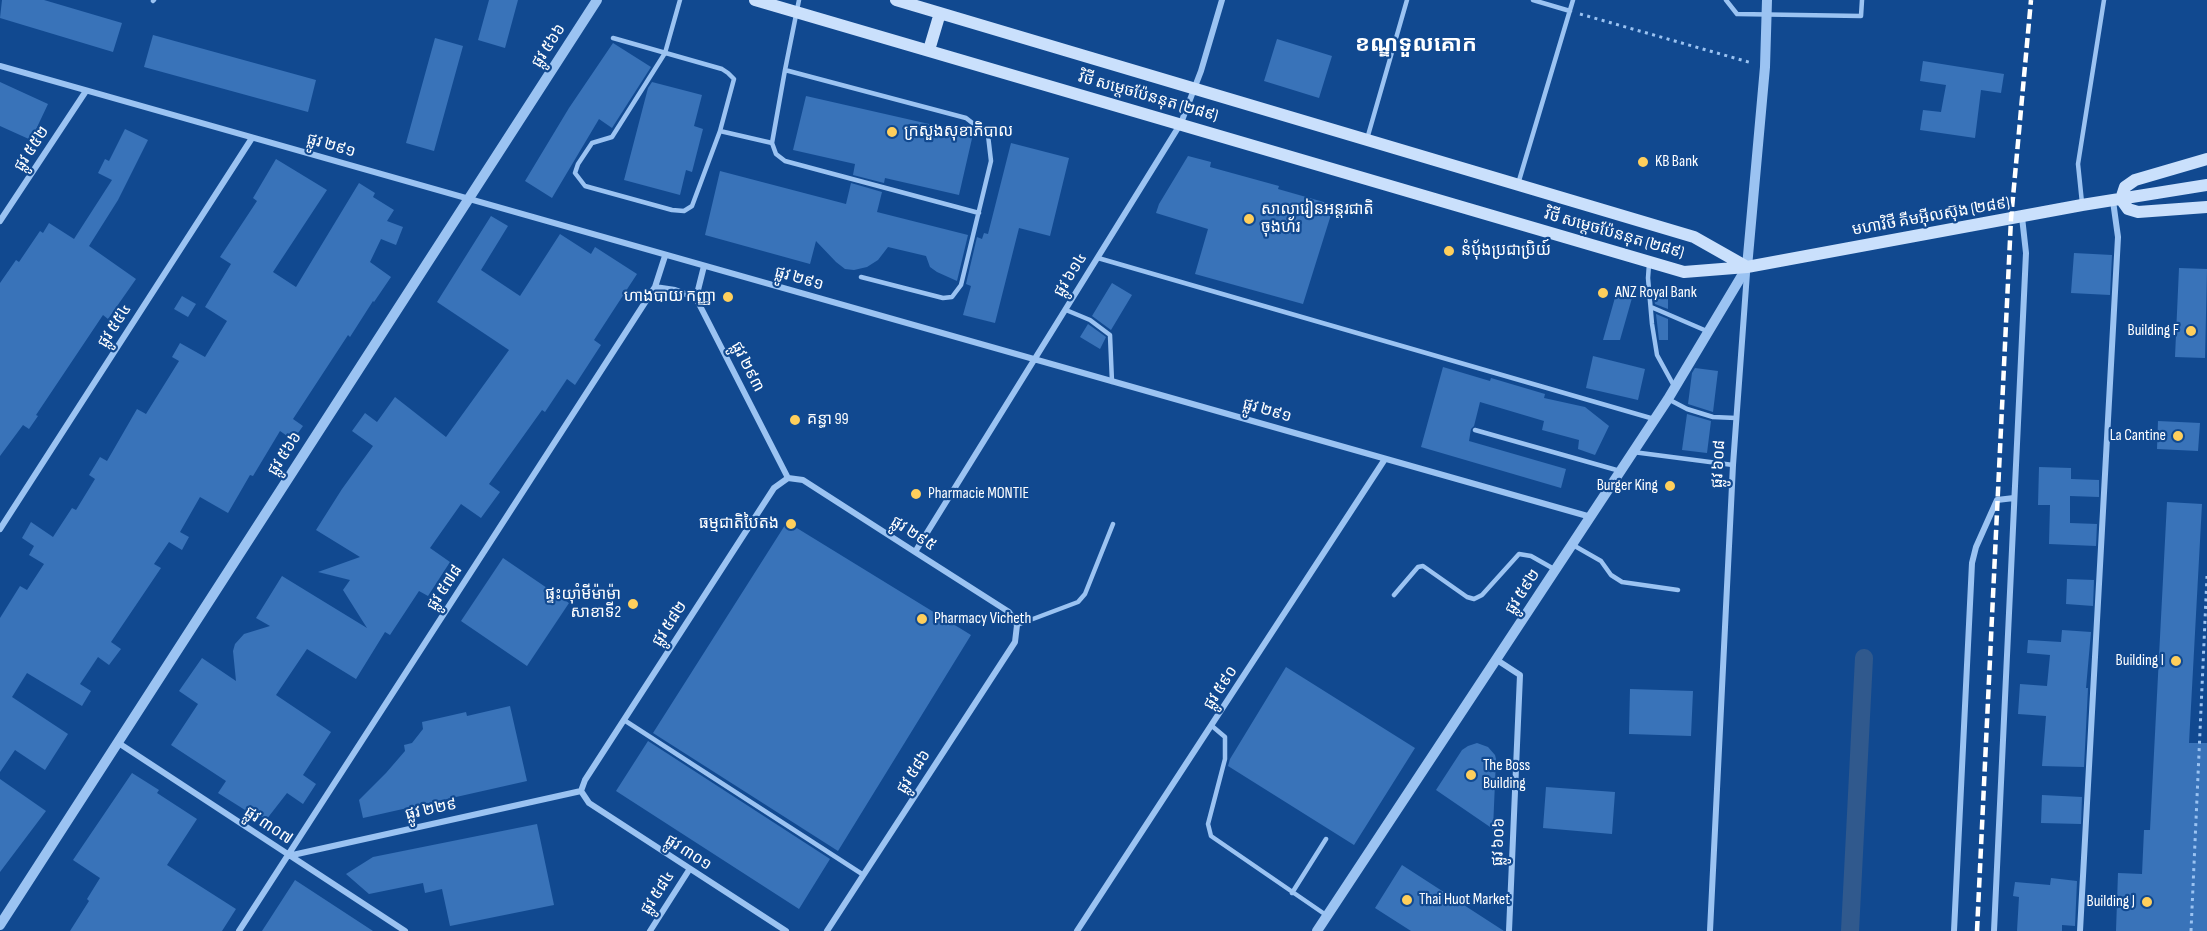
<!DOCTYPE html>
<meta charset="utf-8">
<style>
body{margin:0}
canvas{display:block;background:#114990}
</style>
<canvas width="2207" height="931"></canvas>
<script>
const c = document.querySelector('canvas').getContext('2d');
c.lineJoin = 'round';
function shape(rows) {
  const path = new Path2D();
  for (const r of rows) {
    path.moveTo(r[0], r[1]);
    for (let i = 2; i < r.length; i += 2) path.lineTo(r[i], r[i + 1]);
  }
  return path;
}
function strokePath(path, color, width, dash) {
  c.strokeStyle = color;
  c.lineWidth = width;
  c.lineCap = dash ? 'butt' : 'round';
  c.setLineDash(dash || []);
  c.stroke(path);
}
function fillPath(path, color) {
  c.fillStyle = color;
  c.fill(path, 'evenodd');
}
function drawText(font, color, halo, rows, align = 'center') {
  c.font = font + ' "Sofia Sans Condensed","Noto Sans Khmer",sans-serif';
  c.lineWidth = 4.5;
  c.setLineDash([]);
  c.textBaseline = 'middle';
  c.strokeStyle = halo;
  c.fillStyle = color;
  for (const [text, x, y, turn = 0] of rows) {
    c.save();
    c.translate(x, y);
    c.rotate((+turn || 0) * Math.PI / 180);
    c.textAlign = isNaN(turn) ? turn : align;
    if (halo) c.strokeText(text, 0, 0);
    c.fillText(text, 0, 0);
    c.restore();
  }
}
const canal = shape([
 [1850,931,1864,658]
]);
const building = shape([
 [2,0,44,0,122,23,113,52,0,18],
 [489,0,518,0,505,48,478,40],
 [153,35,316,80,308,112,144,67],
 [435,38,463,46,434,151,406,143],
 [1277,39,1332,56,1319,98,1264,81],
 [613,43,651,67,612,128,599,119,552,198,525,181,569,108],
 [1923,61,2004,74,2001,93,1981,90,1975,138,1920,130,1923,110,1941,112,1946,85,1920,81],
 [0,82,48,104,31,140,0,126],
 [652,82,702,95,694,126,703,129,692,172,686,170,680,195,624,180,648,88],
 [806,96,973,134,959,195,885,178,884,183,853,175,855,164,793,150],
 [125,129,148,140,118,200,89,246,136,279,108,319,103,315,36,415,38,416,29,429,23,425,0,456,0,283,16,260,19,262,40,231,43,233,49,223,74,239,112,180,98,173,105,159,109,161],
 [1011,143,1069,158,1050,236,1019,228,995,323,963,315,971,286,966,284,977,237,982,239,984,233,988,234],
 [1188,156,1211,162,1210,167,1279,186,1278,189,1334,205,1303,304,1195,274,1208,229,1156,213,1159,204],
 [276,159,327,190,273,272,296,287,359,183,375,193,373,197,394,210,387,221,403,227,396,245,381,239,370,262,391,277,374,302,373,301,350,337,348,335,293,419,303,426,293,440,280,431,253,476,250,475,228,513,200,497,180,532,189,537,182,550,169,542,154,564,161,568,111,642,121,649,109,665,98,657,80,684,91,691,82,706,27,673,12,697,68,734,45,770,15,750,0,772,0,618,20,586,27,590,44,564,29,555,34,546,22,538,31,522,53,537,72,508,76,510,95,479,89,475,100,457,107,461,137,409,146,414,179,361,172,357,180,343,205,357,227,321,205,307,231,264,220,257,257,201,253,198],
 [720,171,846,204,851,183,882,192,877,212,968,235,957,281,937,272,930,267,926,256,888,247,878,260,867,267,854,270,845,269,836,262,816,241,810,264,705,235],
 [491,216,508,226,481,270,520,296,560,234,591,254,595,247,637,274,594,340,601,345,575,385,567,379,545,412,542,410,489,484,500,492,481,518,461,504,430,548,450,562,428,596,419,591,390,635,385,632,356,679,307,649,276,695,331,732,303,775,316,784,303,804,287,793,266,820,255,812,253,815,218,793,226,781,171,745,198,704,179,691,202,658,236,681,233,651,235,644,244,634,270,626,256,618,282,576,367,628,343,590,350,580,318,572,360,557,316,530,342,489,373,446,352,431,365,413,377,422,395,397,446,437,509,350,437,302],
 [2074,253,2112,255,2110,295,2071,293],
 [2179,268,2207,269,2205,358,2175,357],
 [1112,283,1132,295,1111,330,1092,316],
 [1616,294,1632,298,1620,340,1603,340],
 [182,296,196,304,188,317,174,309],
 [1654,299,1668,299,1668,309,1655,304],
 [1656,314,1668,319,1668,340,1659,340],
 [1088,324,1106,337,1100,349,1080,337],
 [1593,356,1645,369,1638,400,1586,388],
 [1443,367,1490,381,1491,378,1545,394,1544,398,1585,407,1609,426,1595,455,1578,449,1579,440,1542,430,1544,421,1480,402,1474,426,1471,429,1469,441,1566,469,1561,488,1421,447],
 [1695,368,1718,371,1713,412,1688,404,1692,373],
 [1687,414,1711,421,1707,453,1682,450],
 [2158,421,2200,423,2198,451,2157,449],
 [2039,467,2071,468,2071,479,2099,480,2099,497,2070,496,2070,523,2097,524,2096,546,2049,544,2050,505,2038,505],
 [2167,502,2202,504,2189,743,2207,743,2207,931,2116,931,2118,873,2142,874,2144,830,2150,830],
 [787,522,971,635,838,851,653,733],
 [503,558,569,603,527,666,461,621],
 [2067,579,2094,580,2093,606,2066,604],
 [2062,630,2091,632,2086,688,2088,688,2084,767,2042,766,2046,716,2018,714,2020,684,2047,686,2050,655,2027,653,2028,640,2061,642],
 [1286,667,1415,748,1354,845,1228,766,1230,759],
 [1630,689,1693,691,1691,736,1629,734],
 [510,706,527,781,363,818,359,800,386,773,405,751,404,745,412,743,423,729,422,722,466,712,467,716],
 [648,741,830,859,799,909,616,791],
 [1477,743,1488,747,1495,755,1496,759,1493,829,1436,790,1462,750,1468,746],
 [132,773,159,790,157,793,197,819,167,865,236,909,222,931,70,931,89,901,87,899,100,878,73,860],
 [0,779,46,811,0,872],
 [1546,787,1615,792,1612,834,1543,828],
 [2042,795,2082,797,2081,824,2041,823],
 [537,824,554,905,450,926,442,889,425,893,423,883,369,894,346,874,373,857],
 [1402,865,1504,931,1411,931,1375,908],
 [2051,878,2077,881,2075,926,2062,925,2062,931,2017,931,2019,897,2013,896,2015,882,2050,885],
 [295,880,373,931,262,931]
]);
const path = shape([
 [1580,14,1752,63],
 [2191,931,2207,576]
]);
const service = shape([
 [680,0,665,53,612,137,592,143,578,164,575,173,585,186,672,210,684,211,692,206,720,131],
 [799,0,785,70,966,118,988,135,991,161,961,285,952,297,943,298,861,277],
 [1533,0,1570,11],
 [1726,0,1737,14,1861,16,1862,0],
 [153,1,154,0],
 [613,38,722,69,728,73,734,79,720,131,772,143],
 [785,70,772,143,776,154,785,161,979,213],
 [1367,139,1407,0],
 [1518,184,1573,0],
 [2082,203,2078,164,2104,0],
 [1098,258,1654,419],
 [1649,264,1648,278,1652,324,1657,355,1674,386],
 [1651,307,1709,332],
 [1066,310,1090,320,1110,335,1112,382],
 [1668,399,1687,409,1713,417,1736,418],
 [1475,430,1620,471],
 [1633,452,1733,465],
 [1573,545,1601,561,1611,575,1622,582,1678,590],
 [1394,595,1418,567,1423,566,1467,597,1474,599,1482,595,1519,554,1531,556,1554,569],
 [1017,625,1078,602,1085,594,1113,524],
 [624,720,862,874],
 [1212,726,1225,737,1225,759,1208,824,1211,836,1326,915],
 [1292,893,1326,839]
]);
const minor = shape([
 [0,66,1591,517],
 [0,221,86,91],
 [704,266,696,298,788,478],
 [655,287,675,290,696,298],
 [788,478,803,480,915,552,1009,612,1017,625,1015,642,827,931],
 [0,529,252,138],
 [915,552,1181,123,1201,71,1222,0],
 [1497,660,1520,675,1509,931],
 [117,742,405,931],
 [581,791,585,780,774,488,788,478],
 [581,791,589,803,786,931],
 [288,856,581,791],
 [239,931,655,287,665,256],
 [650,931,689,870],
 [1077,931,1385,459],
 [1710,931,1733,465,1747,273],
 [1954,931,1972,563,1976,547,1997,500,2014,498],
 [1994,931,2026,253,2022,217],
 [2080,931,2118,237,2113,201]
]);
const tertiary = shape([
 [0,925,597,0],
 [1317,931,1668,399,1747,267,1765,67,1767,0]
]);
const secondary = shape([
 [755,0,1684,272,1747,267,2082,205,2207,185],
 [896,0,1694,237,1747,267],
 [929,50,940,13],
 [2121,199,2125,187,2135,180,2207,159],
 [2121,199,2128,209,2138,212,2207,207]
]);
const rail = shape([
 [1977,931,2011,219,2031,0]
]);
const markers = [
 [892,132,6,"#ffcf5c"],
 [1643,162,6,"#ffcf5c"],
 [1249,219,6,"#ffcf5c"],
 [1449,251,6,"#ffcf5c"],
 [1603,293,6,"#ffcf5c"],
 [728,297,6,"#ffcf5c"],
 [2191,331,6,"#ffcf5c"],
 [795,420,6,"#ffcf5c"],
 [2178,436,6,"#ffcf5c"],
 [1670,486,6,"#ffcf5c"],
 [916,494,6,"#ffcf5c"],
 [791,524,6,"#ffcf5c"],
 [633,604,6,"#ffcf5c"],
 [922,619,6,"#ffcf5c"],
 [2176,661,6,"#ffcf5c"],
 [1471,775,6,"#ffcf5c"],
 [1407,900,6,"#ffcf5c"],
 [2147,902,6,"#ffcf5c"]
];
const streetNames = [
 ["ផ្លូវ ៥៦៦",549,46,-57],
 ["វិថី សម្តេចប៉ែននុត (២៨៩)",1148,97,16],
 ["ផ្លូវ ២៩១",331,146,16],
 ["ផ្លូវ ៥៥២",32,149,-57],
 ["មហាវិថី គីមអ៊ីលស៊ុង (២៨៩)",1931,217,-10],
 ["វិថី សម្តេចប៉ែននុត (២៨៩)",1614,234,16],
 ["ផ្លូវ ៦១៤",1071,275,-58],
 ["ផ្លូវ ២៩១",799,279,16],
 ["ផ្លូវ ៥៥៤",115,326,-57],
 ["ផ្លូវ ២៩៣",747,367,63],
 ["ផ្លូវ ២៩១",1267,411,16],
 ["ផ្លូវ ៥៦៦",285,454,-57],
 ["ផ្លូវ ៦០៨",1719,464,-87],
 ["ផ្លូវ ២៩៥",913,534,33],
 ["ផ្លូវ ៥៧៨",445,588,-57],
 ["ផ្លូវ ៥៩២",1523,592,-57],
 ["ផ្លូវ ៥៨២",670,624,-57],
 ["ផ្លូវ ៥៩០",1221,688,-57],
 ["ផ្លូវ ៥៨៦",914,772,-57],
 ["ផ្លូវ ២២៩",431,810,-12],
 ["ផ្លូវ ៣០៧",268,826,34],
 ["ផ្លូវ ៦០៦",1499,842,-88],
 ["ផ្លូវ ៣០១",688,853,33],
 ["ផ្លូវ ៥៨៤",658,893,-57]
];
const poiNames = [
 ["ក្រសួងសុខាភិបាល",904,132],
 ["KB Bank",1655,162],
 ["សាលារៀនអន្តរជាតិ",1261,210],
 ["ចុងហ័រ",1261,228],
 ["នំបុ័ងប្រជាប្រិយ៍",1461,251],
 ["ANZ Royal Bank",1615,293],
 ["ហាងបាយ កញ្ញា",716,297,"right"],
 ["Building F",2179,331,"right"],
 ["គន្ធា 99",807,420],
 ["La Cantine",2166,436,"right"],
 ["Burger King",1658,486,"right"],
 ["Pharmacie MONTIE",928,494],
 ["ធម្មជាតិបៃតង",779,524,"right"],
 ["ផ្ទះយ៉ាំមីម៉ាម៉ា",621,595,"right"],
 ["សាខាទី2",621,613,"right"],
 ["Pharmacy Vicheth",934,619],
 ["Building I",2164,661,"right"],
 ["The Boss",1483,766],
 ["Building",1483,784],
 ["Thai Huot Market",1419,900],
 ["Building J",2135,902,"right"]
];
const districtNames = [
 ["ខណ្ឌទួលគោក",1416,45]
];
strokePath(canal, '#30598d', 18);
fillPath(building, '#3973b9');
strokePath(path, '#9bc3f2', 3, [3, 4.5]);
strokePath(service, '#9bc3f2', 4.5);
strokePath(minor, '#9bc3f2', 6);
strokePath(tertiary, '#9bc3f2', 10);
strokePath(secondary, '#cae0fc', 12);
strokePath(rail, '#fff', 4.5, [10, 4.5]);
for (const [x, y, r, color] of markers) {
  const dot = new Path2D();
  dot.arc(x, y, r, 0, 2 * Math.PI);
  c.fillStyle = color;
  c.fill(dot);
  strokePath(dot, '#114990', 2);
}
drawText('16px', '#fff', '#114990', streetNames);
drawText('16px', '#fff', '#114990', poiNames, 'left');
drawText('bold 22px', '#fff', '#114990', districtNames);
</script>
